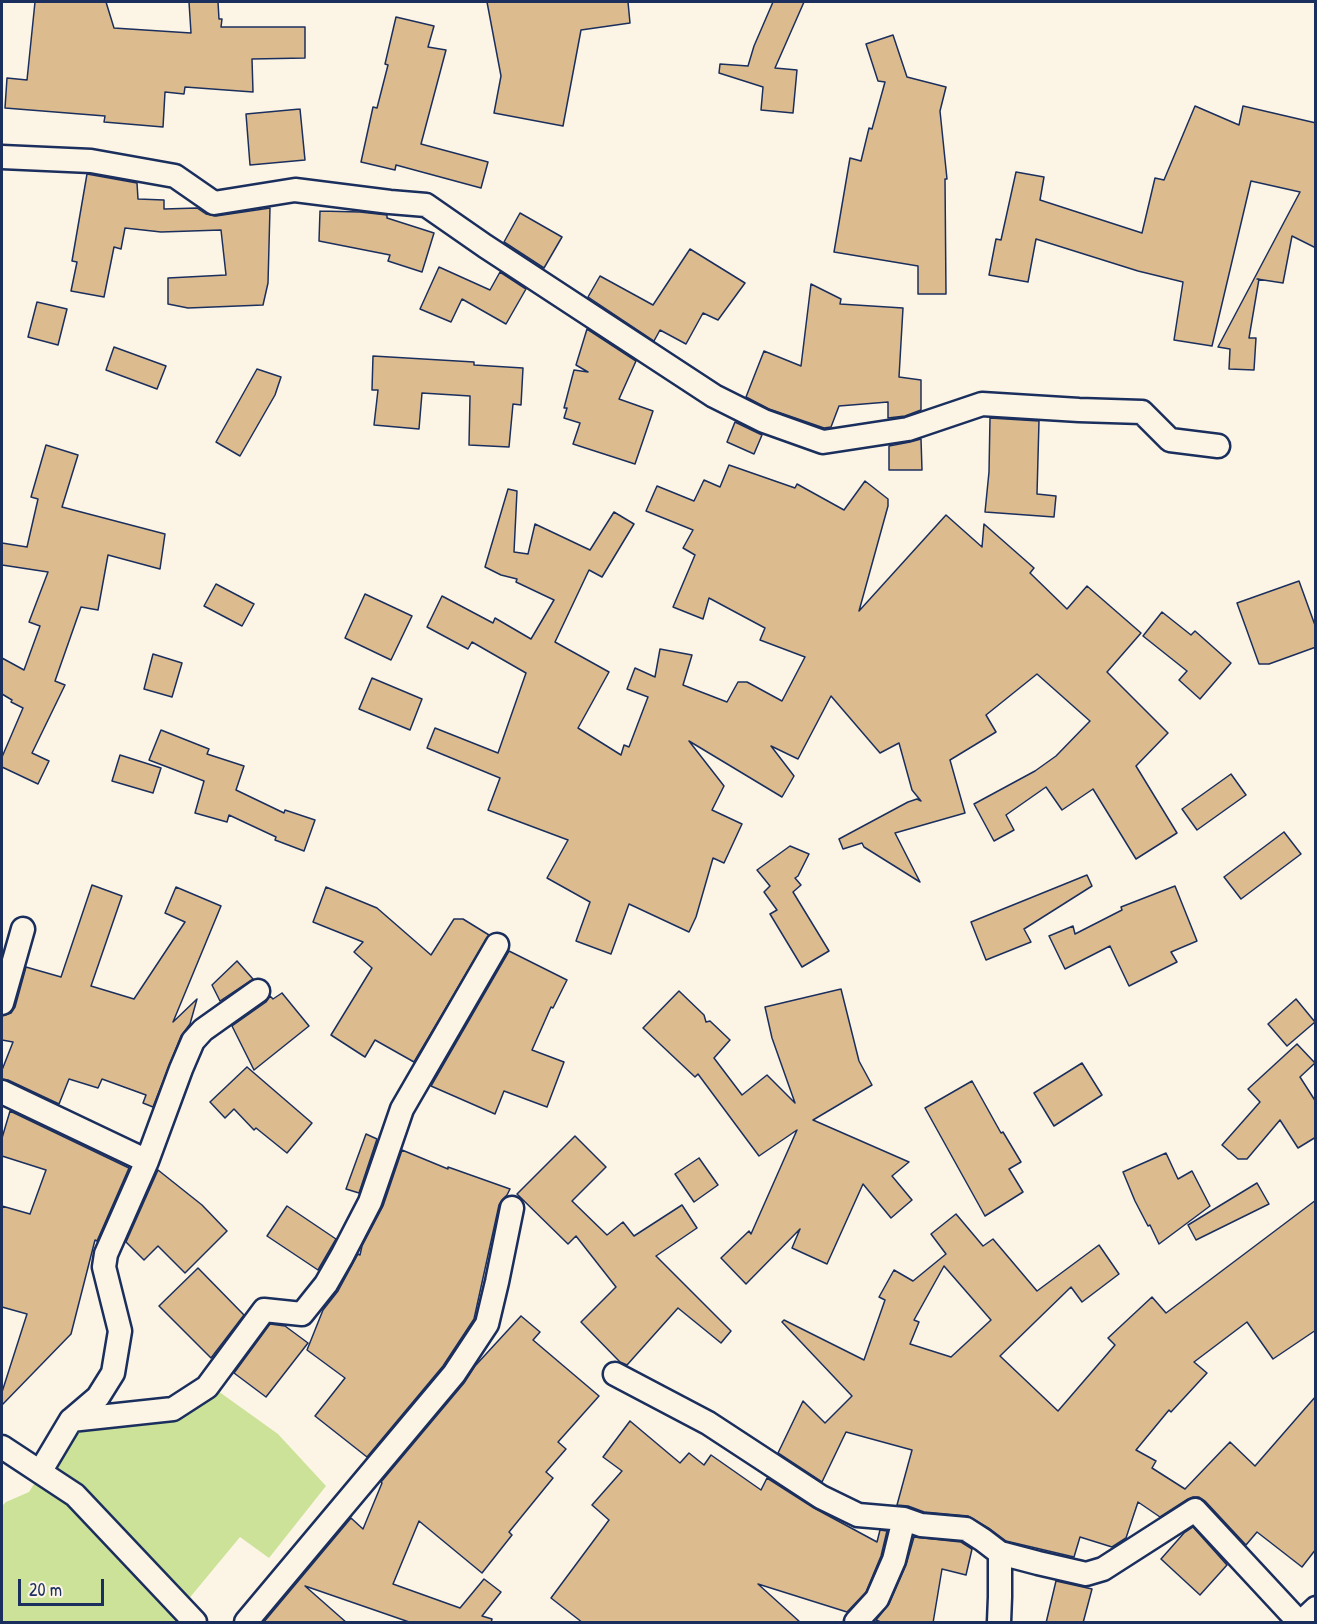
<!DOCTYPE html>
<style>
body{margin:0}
#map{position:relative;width:1317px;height:1624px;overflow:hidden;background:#fcf5e5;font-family:"Patrick Hand",sans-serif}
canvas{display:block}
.frame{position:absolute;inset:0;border:3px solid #1b2f5e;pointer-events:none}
.scale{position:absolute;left:18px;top:1579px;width:86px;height:27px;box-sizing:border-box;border:3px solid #1b2f5e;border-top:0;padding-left:8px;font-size:18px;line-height:21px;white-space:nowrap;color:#1b2f5e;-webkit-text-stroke:4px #fcf5e5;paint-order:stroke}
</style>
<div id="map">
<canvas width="1317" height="1624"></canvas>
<div class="frame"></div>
<div class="scale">20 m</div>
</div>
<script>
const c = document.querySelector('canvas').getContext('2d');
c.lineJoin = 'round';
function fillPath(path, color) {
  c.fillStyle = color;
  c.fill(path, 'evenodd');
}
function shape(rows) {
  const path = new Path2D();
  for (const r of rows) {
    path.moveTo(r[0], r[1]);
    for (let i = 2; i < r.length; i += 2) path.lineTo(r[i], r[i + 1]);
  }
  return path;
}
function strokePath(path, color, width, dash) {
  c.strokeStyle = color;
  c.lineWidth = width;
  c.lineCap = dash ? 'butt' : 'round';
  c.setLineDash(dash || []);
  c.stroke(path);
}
const green = shape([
 [211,1386,278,1434,326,1486,269,1558,240,1537,182,1607,196,1622,2,1622,2,1506,6,1502,29,1492,77,1414,167,1407]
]);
const building = shape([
 [35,2,106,2,114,28,191,33,189,2,218,2,219,19,222,19,221,27,305,27,305,58,252,59,253,92,185,87,184,94,165,92,163,127,104,122,105,116,5,108,7,78,27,80,35,2],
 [487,2,628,2,630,23,581,30,563,126,494,113,501,76,487,2],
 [773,2,804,2,775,68,797,70,793,113,761,110,763,87,719,73,720,64,748,66,754,46,773,2],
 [396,17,434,26,428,47,446,50,421,144,488,162,481,188,396,165,395,170,361,162,373,107,377,108,388,65,385,64,396,17],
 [893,35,907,77,946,87,940,111,947,179,945,179,946,294,918,294,918,266,834,252,850,158,861,161,869,128,872,129,885,82,878,81,866,44,893,35],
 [1195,106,1239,125,1243,106,1316,123,1316,248,1292,236,1283,283,1257,279,1259,279,1249,338,1256,338,1254,370,1229,369,1230,349,1218,347,1300,192,1251,181,1212,346,1174,340,1183,282,1138,271,1036,239,1028,282,989,275,996,239,1001,240,1016,172,1044,177,1040,200,1142,233,1155,178,1164,180,1195,106],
 [300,109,305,160,250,165,246,114,300,109],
 [87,174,137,183,138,199,164,200,164,209,197,208,206,214,216,216,270,208,268,283,263,305,188,308,168,304,168,278,226,275,221,230,161,232,125,228,121,249,114,247,104,297,71,291,77,262,72,261,87,174],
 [320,211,360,212,387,215,387,218,434,233,422,272,388,261,390,255,319,241,320,211],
 [520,213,562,237,544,268,504,242,520,213],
 [690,249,745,283,718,320,703,313,686,344,660,330,654,341,588,297,600,276,653,305,690,249],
 [439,267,490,290,500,272,526,289,506,324,462,299,451,322,420,309,439,267],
 [811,284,841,299,840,304,903,308,899,377,921,380,921,410,905,416,888,418,888,402,839,406,831,427,824,428,769,409,746,397,764,351,801,366,811,284],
 [37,302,67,309,58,345,28,337,37,302],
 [587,329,636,361,619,399,653,411,635,464,573,444,580,423,564,418,567,408,564,408,574,370,588,372,576,365,587,329],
 [114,347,166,366,157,389,106,370,114,347],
 [373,356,474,362,474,365,523,368,521,405,513,404,509,447,469,445,470,396,422,393,419,429,374,425,378,390,372,390,373,356],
 [257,369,281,377,275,395,240,456,216,442,257,369],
 [990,418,1039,421,1037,494,1056,496,1054,517,985,512,989,472,990,418],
 [735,422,762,435,754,454,727,442,735,422],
 [921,439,922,470,889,470,889,446,910,442,921,439],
 [46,445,78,455,62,507,165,534,160,569,108,555,98,610,81,607,55,681,65,685,32,753,49,761,38,784,2,767,2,757,23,708,11,702,12,700,2,694,2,658,24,670,40,626,29,622,48,572,2,565,2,543,27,547,38,499,31,497,46,445],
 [729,465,795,488,797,484,844,510,865,481,888,499,888,506,859,611,946,515,982,547,984,524,1034,568,1030,573,1067,609,1087,586,1141,633,1107,672,1168,733,1136,766,1177,833,1136,859,1093,789,1062,810,1046,787,1006,815,1014,830,994,841,974,804,1035,771,1056,756,1090,721,1037,674,986,715,996,732,950,760,965,813,895,833,920,882,864,847,862,843,843,849,839,839,908,802,917,799,921,801,912,790,899,743,880,753,831,696,798,759,771,746,794,776,782,797,689,741,724,786,712,810,742,824,724,863,713,858,696,917,689,932,629,904,611,954,576,941,590,902,547,878,568,840,488,810,500,778,427,748,435,728,498,753,526,673,472,642,468,649,427,627,442,596,493,623,495,618,531,639,554,600,516,582,517,579,501,575,485,567,508,489,517,491,514,552,528,554,535,524,590,550,614,512,634,524,602,577,589,570,555,642,609,672,578,728,621,755,624,745,629,747,648,697,627,689,635,668,655,677,660,649,692,655,683,685,727,702,738,682,747,682,782,701,805,657,760,640,765,628,709,598,703,619,673,607,695,555,683,548,693,530,646,511,657,486,694,501,704,480,720,487,729,465],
 [1299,581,1316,628,1316,647,1269,664,1259,664,1237,603,1299,581],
 [216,584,254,604,242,626,204,606,216,584],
 [365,594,412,616,391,660,345,638,365,594],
 [1162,612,1191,635,1195,631,1231,663,1200,699,1179,680,1187,671,1143,636,1162,612],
 [153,654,182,663,172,697,144,689,153,654],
 [372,678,422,699,410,730,359,709,372,678],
 [161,730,209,749,207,754,244,766,236,790,284,813,285,810,315,820,304,851,275,840,276,837,229,815,227,822,195,813,204,781,149,760,161,730],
 [120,755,161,768,153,793,112,781,120,755],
 [1231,774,1246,795,1197,830,1182,809,1231,774],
 [1284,832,1301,854,1241,899,1224,877,1284,832],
 [790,846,809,854,798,876,795,878,801,885,793,892,829,951,802,967,770,914,777,910,764,892,770,886,757,870,790,846],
 [1087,875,1092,886,1024,929,1031,942,986,960,971,922,1087,875],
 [92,885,122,896,91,986,134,999,185,922,165,913,176,887,221,906,173,1022,197,999,190,1024,181,1036,153,1107,143,1103,146,1095,102,1079,98,1088,69,1079,59,1104,8,1080,2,1079,2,1070,13,1042,2,1040,2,1016,11,1013,15,1007,26,967,61,977,92,885],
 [1175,886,1197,941,1171,952,1177,962,1129,986,1110,946,1065,969,1049,936,1073,926,1075,934,1122,910,1121,907,1175,886],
 [326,887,377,908,431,955,454,919,463,919,489,935,414,1062,375,1040,365,1057,331,1035,372,968,354,952,363,942,313,922,326,887],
 [509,951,567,980,553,1008,551,1007,532,1050,564,1062,547,1107,504,1091,495,1114,431,1086,509,951],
 [237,961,253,979,220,1001,212,985,237,961],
 [841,989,859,1061,872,1085,813,1120,909,1162,892,1176,912,1200,891,1218,863,1184,827,1264,792,1248,800,1229,746,1284,721,1258,749,1231,751,1234,797,1130,759,1156,698,1074,695,1077,643,1028,679,991,704,1015,706,1022,710,1021,730,1040,714,1058,742,1095,767,1075,795,1103,772,1038,765,1007,841,989],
 [282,993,309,1026,254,1070,232,1026,266,1002,270,996,273,999,282,993],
 [1296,999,1315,1022,1287,1046,1268,1024,1296,999],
 [1297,1044,1315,1063,1300,1077,1316,1102,1316,1137,1298,1148,1280,1120,1247,1159,1238,1159,1222,1145,1260,1102,1248,1089,1297,1044],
 [1082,1063,1102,1095,1054,1126,1034,1093,1082,1063],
 [247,1067,312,1123,287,1153,256,1128,254,1130,234,1109,225,1118,210,1102,247,1067],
 [972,1081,1001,1133,1003,1132,1021,1162,1009,1169,1023,1192,985,1216,925,1108,972,1081],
 [10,1111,129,1168,97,1241,95,1240,71,1334,2,1405,2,1392,27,1314,2,1307,2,1206,30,1214,46,1170,2,1156,2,1138,10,1111],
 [366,1134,377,1139,359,1193,346,1189,366,1134],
 [575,1136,606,1167,572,1201,607,1235,623,1222,634,1236,682,1205,697,1228,656,1256,731,1331,721,1343,678,1308,627,1365,620,1362,581,1322,616,1287,576,1236,568,1244,517,1194,575,1136],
 [402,1150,448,1169,448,1167,510,1189,507,1195,502,1200,499,1205,474,1319,443,1366,367,1457,315,1416,345,1378,307,1350,323,1310,338,1291,358,1254,360,1255,362,1246,383,1206,402,1150],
 [1166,1153,1178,1179,1192,1171,1210,1206,1159,1244,1150,1225,1148,1226,1135,1201,1123,1172,1166,1153],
 [699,1158,718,1185,694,1202,675,1174,699,1158],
 [158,1170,202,1205,227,1231,185,1273,158,1246,144,1260,126,1242,158,1170],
 [1257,1183,1269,1204,1196,1240,1188,1225,1257,1183],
 [1316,1200,1316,1330,1273,1359,1247,1322,1194,1362,1207,1373,1171,1412,1169,1410,1136,1450,1156,1461,1152,1468,1185,1489,1230,1442,1255,1466,1316,1396,1316,1549,1302,1567,1257,1532,1246,1545,1205,1501,1199,1497,1193,1497,1188,1499,1160,1517,1138,1502,1126,1538,1112,1547,1080,1537,1074,1557,1006,1541,990,1529,968,1516,924,1512,908,1506,897,1505,912,1450,846,1432,822,1482,778,1453,803,1401,825,1423,852,1396,782,1322,784,1320,864,1360,885,1300,879,1297,894,1270,913,1281,946,1254,931,1234,956,1214,983,1246,993,1239,1037,1291,1099,1245,1119,1274,1082,1302,1071,1287,1000,1356,1058,1411,1115,1345,1108,1338,1152,1297,1166,1313,1316,1200],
 [944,1266,991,1320,951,1357,910,1344,919,1322,914,1320,944,1266],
 [287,1206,336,1239,318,1270,267,1236,287,1206],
 [198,1268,244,1315,211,1358,159,1306,198,1268],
 [521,1316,540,1332,533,1340,599,1396,558,1442,566,1449,546,1472,553,1478,509,1532,512,1535,482,1573,419,1521,393,1584,460,1608,484,1579,501,1592,482,1616,492,1619,491,1623,412,1623,305,1586,347,1623,263,1623,351,1518,363,1529,382,1483,381,1482,464,1383,475,1366,521,1316],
 [270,1324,285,1326,308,1343,266,1397,234,1373,270,1324],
 [630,1421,680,1463,689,1453,704,1465,711,1455,761,1490,767,1478,814,1508,877,1542,880,1530,887,1531,881,1556,866,1592,847,1612,758,1584,801,1623,583,1623,551,1598,609,1520,592,1505,622,1471,603,1457,630,1421],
 [1193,1527,1227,1565,1200,1595,1161,1559,1184,1533,1193,1527],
 [914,1537,961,1542,972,1549,966,1575,942,1569,933,1623,883,1623,876,1620,889,1604,906,1565,914,1537],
 [1056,1581,1092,1589,1083,1623,1046,1623,1056,1581]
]);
const minor = shape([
 [2,157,91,161,175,176,214,203,295,190,390,202,426,205,485,246,714,396,764,421,823,442,908,429,982,404,1079,410,1142,412,1170,440,1218,446],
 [2,1003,23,929],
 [2,1092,147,1161,106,1254,104,1267,120,1331,113,1373,98,1397,71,1420,40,1472],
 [147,1161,181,1069,193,1041,203,1030,258,991],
 [615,1374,708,1423,821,1497,858,1515,904,1519,894,1560,877,1599,856,1622],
 [71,1420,173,1409,207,1387,264,1310,302,1314,326,1284,342,1256,370,1202,402,1109,497,945],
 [2,1447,75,1495,195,1622],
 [904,1519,921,1525,966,1529,983,1540,1000,1553,1000,1597,999,1622],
 [1000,1553,1038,1563,1086,1574,1103,1569,1195,1510,1299,1622],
 [246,1622,454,1374,487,1324,497,1282,512,1208],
 [1301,1622,1316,1608]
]);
fillPath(green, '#cce298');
fillPath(building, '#dcbc8f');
strokePath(building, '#1b2f5e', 1.5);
strokePath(minor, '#1b2f5e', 27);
strokePath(minor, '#fcf5e5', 22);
</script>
